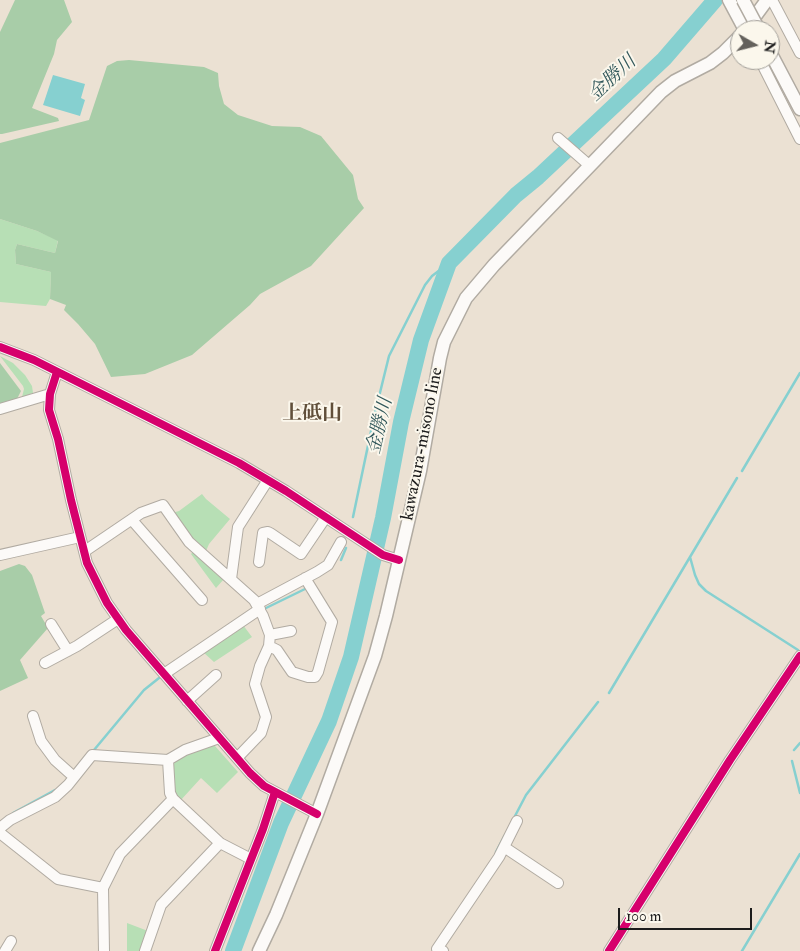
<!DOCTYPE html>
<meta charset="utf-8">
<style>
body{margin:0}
#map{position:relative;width:800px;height:951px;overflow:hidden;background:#ebe1d3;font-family:"IM FELL Double Pica",serif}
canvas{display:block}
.north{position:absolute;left:730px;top:20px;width:50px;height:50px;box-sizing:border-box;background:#fbf7ec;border:1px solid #a29f99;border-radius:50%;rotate:98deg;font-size:14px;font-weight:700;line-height:20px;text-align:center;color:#1c1c1c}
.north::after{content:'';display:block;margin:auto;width:18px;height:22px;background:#64615c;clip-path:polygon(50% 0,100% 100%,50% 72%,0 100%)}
.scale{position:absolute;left:618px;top:908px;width:134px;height:22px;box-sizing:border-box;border:2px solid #1c1c1c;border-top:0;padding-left:6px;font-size:15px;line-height:18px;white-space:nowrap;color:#1c1c1c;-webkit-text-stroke:4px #fbf7ec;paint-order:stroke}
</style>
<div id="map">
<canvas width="800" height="951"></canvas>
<div class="north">N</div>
<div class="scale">100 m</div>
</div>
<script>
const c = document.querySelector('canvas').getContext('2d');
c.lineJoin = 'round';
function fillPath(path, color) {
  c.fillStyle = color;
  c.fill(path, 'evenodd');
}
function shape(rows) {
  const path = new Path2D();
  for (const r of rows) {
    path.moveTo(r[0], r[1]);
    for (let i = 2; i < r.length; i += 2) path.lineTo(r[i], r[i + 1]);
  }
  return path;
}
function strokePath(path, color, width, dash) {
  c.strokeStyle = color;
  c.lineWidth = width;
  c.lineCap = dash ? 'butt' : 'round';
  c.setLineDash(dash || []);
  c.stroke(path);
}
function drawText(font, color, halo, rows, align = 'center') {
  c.font = font + ' "IM FELL Double Pica","Noto Serif JP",serif';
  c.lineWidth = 4;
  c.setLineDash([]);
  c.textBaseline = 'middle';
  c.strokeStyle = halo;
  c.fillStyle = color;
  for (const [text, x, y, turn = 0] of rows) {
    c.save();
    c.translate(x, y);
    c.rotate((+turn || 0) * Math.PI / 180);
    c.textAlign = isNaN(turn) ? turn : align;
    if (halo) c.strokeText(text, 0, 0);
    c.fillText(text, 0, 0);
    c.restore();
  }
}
const green = shape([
 [0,219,37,231,58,240,55,253,17,244,15,250,16,264,51,272,50,299,46,306,0,302],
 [0,356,13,363,25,375,32,386,33,393,22,397,24,389,23,386],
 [202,494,206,499,230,519,209,544,206,551,195,543,172,513,179,511],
 [193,552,224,579,216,588,191,554],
 [243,625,252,637,214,662,203,652],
 [212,746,215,746,238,772,217,793,201,778,180,801,173,790,172,767,177,759,190,752],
 [127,923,148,931,141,951,127,951]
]);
const forest = shape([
 [15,0,64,0,72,22,57,40,54,54,32,108,58,118,59,121,2,134,0,134,0,32],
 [129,60,204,67,218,73,219,86,224,104,238,115,272,126,300,127,321,136,353,175,358,199,364,208,311,266,260,294,250,305,192,355,145,374,111,377,95,344,78,324,64,310,66,305,50,299,51,272,16,264,15,250,17,244,55,253,58,241,37,231,0,219,0,143,89,120,107,66,117,61],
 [0,363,21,391,17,399,0,404],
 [19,564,25,566,32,575,45,613,41,616,48,628,20,660,28,678,0,691,0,571]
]);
const water = shape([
 [53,75,85,84,81,98,85,100,80,116,43,105]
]);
const stream = shape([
 [742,471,800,373],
 [737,478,690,557,695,575,699,584,706,591,798,650],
 [353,517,374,417,389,356,425,285,432,276,449,263],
 [341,560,346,548],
 [264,609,305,589],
 [609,693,690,557],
 [94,750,144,690,159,678],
 [794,750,800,743],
 [792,761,800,793],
 [13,813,55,790],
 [515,816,526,795,598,702],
 [496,852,505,835],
 [742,951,800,854]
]);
const river = shape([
 [233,951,281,823,329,721,351,657,383,518,401,422,421,340,449,263,516,195,538,177,664,59,715,0]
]);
const minor = shape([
 [772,0,800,53],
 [760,60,800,139],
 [558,138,589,165],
 [0,347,34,360,239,463,286,491,383,555,399,560],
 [57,372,50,394,49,410,58,439,71,500,87,563,107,603,126,630,250,773,264,786,317,814],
 [0,409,50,394],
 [132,520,202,600],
 [85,551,141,513,163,505,189,542,254,600,263,616,270,635,269,646,260,666,255,684,266,717,261,733,237,758],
 [0,555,80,537],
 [259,562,263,533,268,532,270,533,301,554,326,517],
 [231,579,238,527,268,480],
 [257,604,317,572,328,565,341,542],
 [51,624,68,651],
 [270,635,291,631],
 [269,646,277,650,292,672,308,677,315,677,318,672,332,622,305,578],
 [45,663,77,646,118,619],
 [164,674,260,609],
 [187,701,216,675],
 [33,716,41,741,55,760,74,777],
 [168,760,170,793,173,799,220,843,251,859],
 [0,828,10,820,55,797,68,785,92,755,168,760,185,750,219,738],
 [0,833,58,879,103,888],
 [504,847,558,883],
 [5,951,11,941],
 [104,951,103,888,120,854,173,799],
 [145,951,161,905,220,843],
 [215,951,263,829,275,792],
 [443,951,437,949,499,857,517,821],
 [609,951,730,760,800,656]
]);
const major = shape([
 [729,0,745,30],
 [745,30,767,0],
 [770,52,800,109],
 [259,951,276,915,317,814,375,656,386,616,420,471,440,358,444,342,466,298,494,265,661,92,675,81,710,63,723,53,740,36]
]);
const majorBridge = shape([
 [743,0,759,30]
]);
const cycleway = shape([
 [0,347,34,360,239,463,286,491,383,555,399,560],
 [57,372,50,394,49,410,58,439,71,500,87,563,107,603,126,630,250,773,264,786,317,814],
 [215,951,263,829,275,792],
 [609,951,730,760,800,656]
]);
const streetNames = [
 ["kawazura-misono line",423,444,-79]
];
const waterNames = [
 ["金勝川",613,79,-43],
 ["金勝川",381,426,-77]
];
const quarterNames = [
 ["上砥山",312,415]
];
fillPath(green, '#b7dfb5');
fillPath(forest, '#a8cda8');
fillPath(water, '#86d0d0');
strokePath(stream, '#86d0d0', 2.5);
strokePath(river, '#86d0d0', 16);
strokePath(minor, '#b1aba2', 12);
strokePath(major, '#b1aba2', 15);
strokePath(minor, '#fcfaf8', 10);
strokePath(major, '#fcfaf8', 12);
strokePath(majorBridge, '#b1aba2', 15, []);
strokePath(majorBridge, '#fcfaf8', 12);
strokePath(cycleway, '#d6006c', 8);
drawText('18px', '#1c1c1c', '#fbf7ec', streetNames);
drawText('italic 19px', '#32585b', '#fbf7ec', waterNames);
drawText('bold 20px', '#604f3a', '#fbf7ec', quarterNames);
</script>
